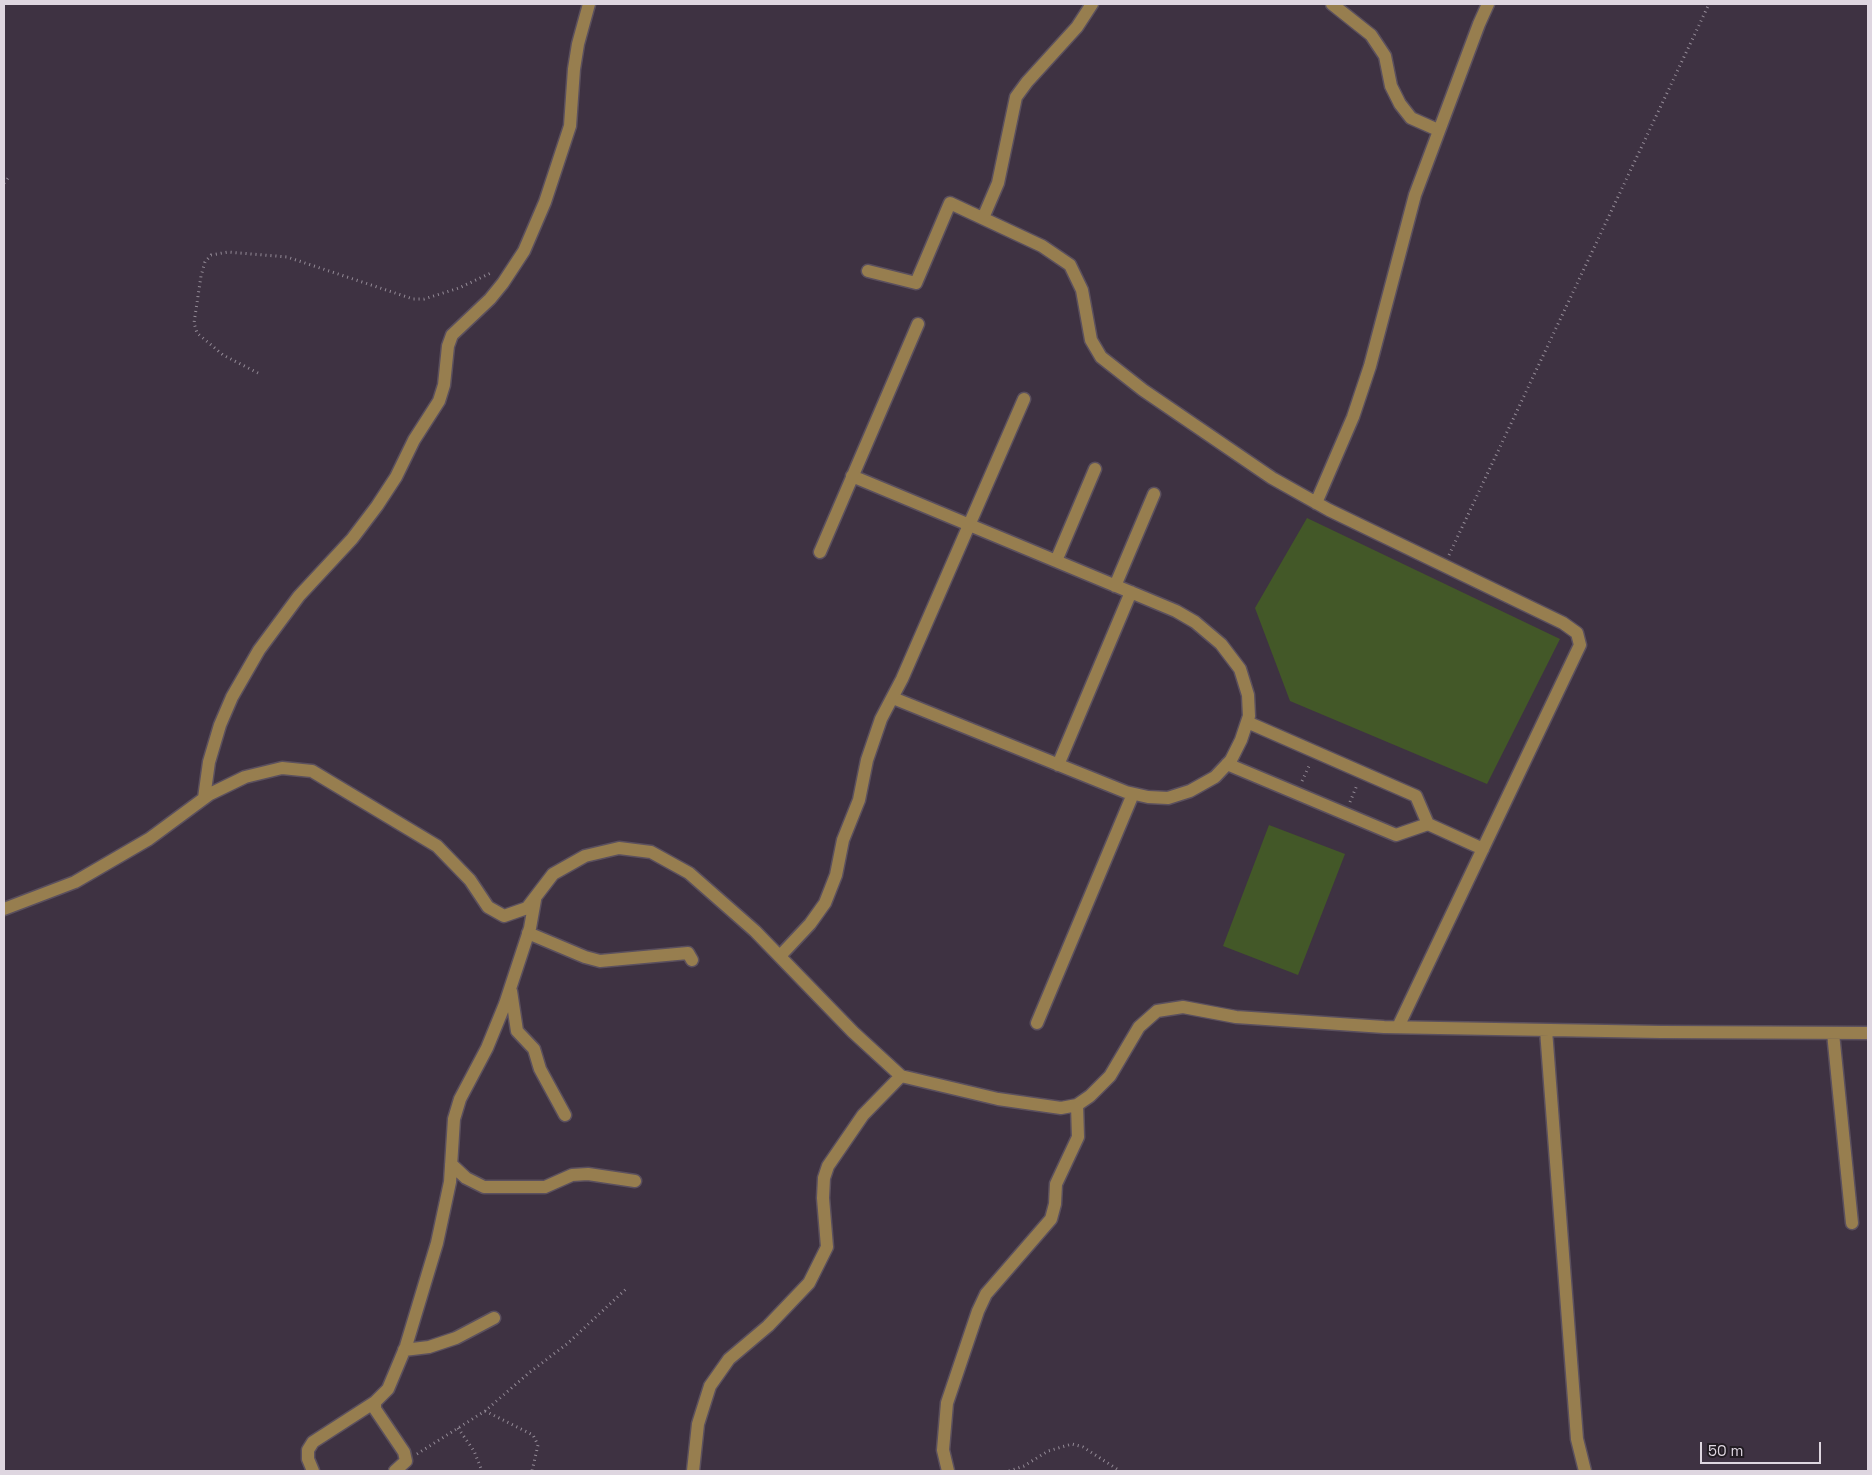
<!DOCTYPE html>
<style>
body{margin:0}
#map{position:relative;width:1872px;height:1475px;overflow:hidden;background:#3e3242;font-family:"Space Grotesk",sans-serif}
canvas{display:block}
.frame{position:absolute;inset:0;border:5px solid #ded6e0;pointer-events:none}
.scale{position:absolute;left:1700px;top:1442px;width:121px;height:22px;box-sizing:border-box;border:2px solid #ded6e0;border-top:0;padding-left:6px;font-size:15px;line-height:18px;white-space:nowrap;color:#ded6e0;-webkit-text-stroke:4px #221c23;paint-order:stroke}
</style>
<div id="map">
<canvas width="1872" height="1475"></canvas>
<div class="frame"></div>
<div class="scale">50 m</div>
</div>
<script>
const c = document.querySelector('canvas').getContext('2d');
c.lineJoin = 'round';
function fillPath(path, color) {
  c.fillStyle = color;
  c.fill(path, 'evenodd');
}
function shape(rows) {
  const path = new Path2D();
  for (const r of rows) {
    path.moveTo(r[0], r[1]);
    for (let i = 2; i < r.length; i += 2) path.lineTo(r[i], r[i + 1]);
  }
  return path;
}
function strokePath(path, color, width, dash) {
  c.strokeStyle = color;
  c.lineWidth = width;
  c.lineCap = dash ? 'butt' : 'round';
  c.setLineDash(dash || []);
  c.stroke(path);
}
const green = shape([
 [1307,518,1560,639,1487,784,1290,701,1255,608],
 [1269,825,1345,854,1298,975,1223,946]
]);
const path = shape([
 [4,183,9,177],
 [258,373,223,355,197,333,194,323,201,276,205,262,211,255,228,252,287,257,413,299,424,299,459,288,493,272],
 [1449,555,1709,4],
 [1302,781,1310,764],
 [1350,802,1357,785],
 [485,1411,533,1435,538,1445,532,1471],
 [458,1428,474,1451,482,1471],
 [417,1454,485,1411,530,1372,567,1344,626,1289],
 [1009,1471,1024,1466,1048,1451,1072,1444,1083,1447,1120,1471]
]);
const minor = shape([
 [1332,4,1371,35,1385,56,1391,86,1400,104,1411,118,1438,130],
 [983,218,998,183,1016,97,1027,82,1077,27,1092,4],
 [868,271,916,283,950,203,1042,246,1070,265,1082,290,1091,340,1101,357,1143,390,1272,478,1329,510,1563,623,1577,633,1580,645,1398,1027],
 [852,476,1176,611,1195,622,1221,644,1240,669,1248,695,1249,716,1241,740,1231,760,1215,777,1190,791,1168,798,1148,797,1126,792,893,698],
 [1316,503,1353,417,1370,366,1415,195,1479,24,1488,4],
 [820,552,918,324],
 [1056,561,1095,469],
 [1115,586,1154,494],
 [1247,722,1416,796,1428,824,1483,849],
 [1227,764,1396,835,1428,824],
 [1058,765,1131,592],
 [204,798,209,762,220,725,232,697,259,650,299,596,352,539,377,506,396,477,414,440,439,401,444,385,448,346,452,335,490,299,503,283,524,251,545,202,570,126,574,69,578,44,589,4],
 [4,909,75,882,149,839,210,794,245,777,282,768,312,771,437,846,470,880,488,907,504,916,527,908,553,874,585,856,619,848,651,852,689,873,755,931,853,1032,901,1076,998,1099,1061,1108,1077,1105,1090,1096,1110,1076,1139,1027,1157,1011,1183,1007,1236,1017,1384,1027,1661,1032,1868,1033],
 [528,933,585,957,600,961,688,953,692,960],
 [780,956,810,924,825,903,836,875,843,840,859,800,867,760,881,719,902,679,1024,399],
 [511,991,517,1031,534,1049,540,1069,565,1115],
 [1037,1023,1133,794],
 [1546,1030,1577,1439,1585,1471],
 [1833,1033,1852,1223],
 [451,1164,466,1178,484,1187,545,1187,572,1175,588,1174,635,1181],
 [404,1350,429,1347,456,1338,494,1318],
 [313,1471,308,1459,308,1450,313,1442,375,1402],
 [395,1471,406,1461,404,1452,375,1409,375,1402,388,1389,406,1346,437,1243,450,1182,454,1119,460,1099,487,1048,505,1004,530,928,535,900],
 [693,1471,698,1424,710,1386,729,1359,768,1326,809,1283,827,1247,823,1198,824,1178,828,1166,863,1115,901,1076],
 [948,1471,943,1450,947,1403,978,1311,986,1294,1051,1219,1055,1204,1056,1184,1078,1137,1077,1105]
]);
fillPath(green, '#435828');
strokePath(minor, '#5b505e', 15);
strokePath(path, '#948b97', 3, [1, 4]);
strokePath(minor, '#977e4f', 12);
</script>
